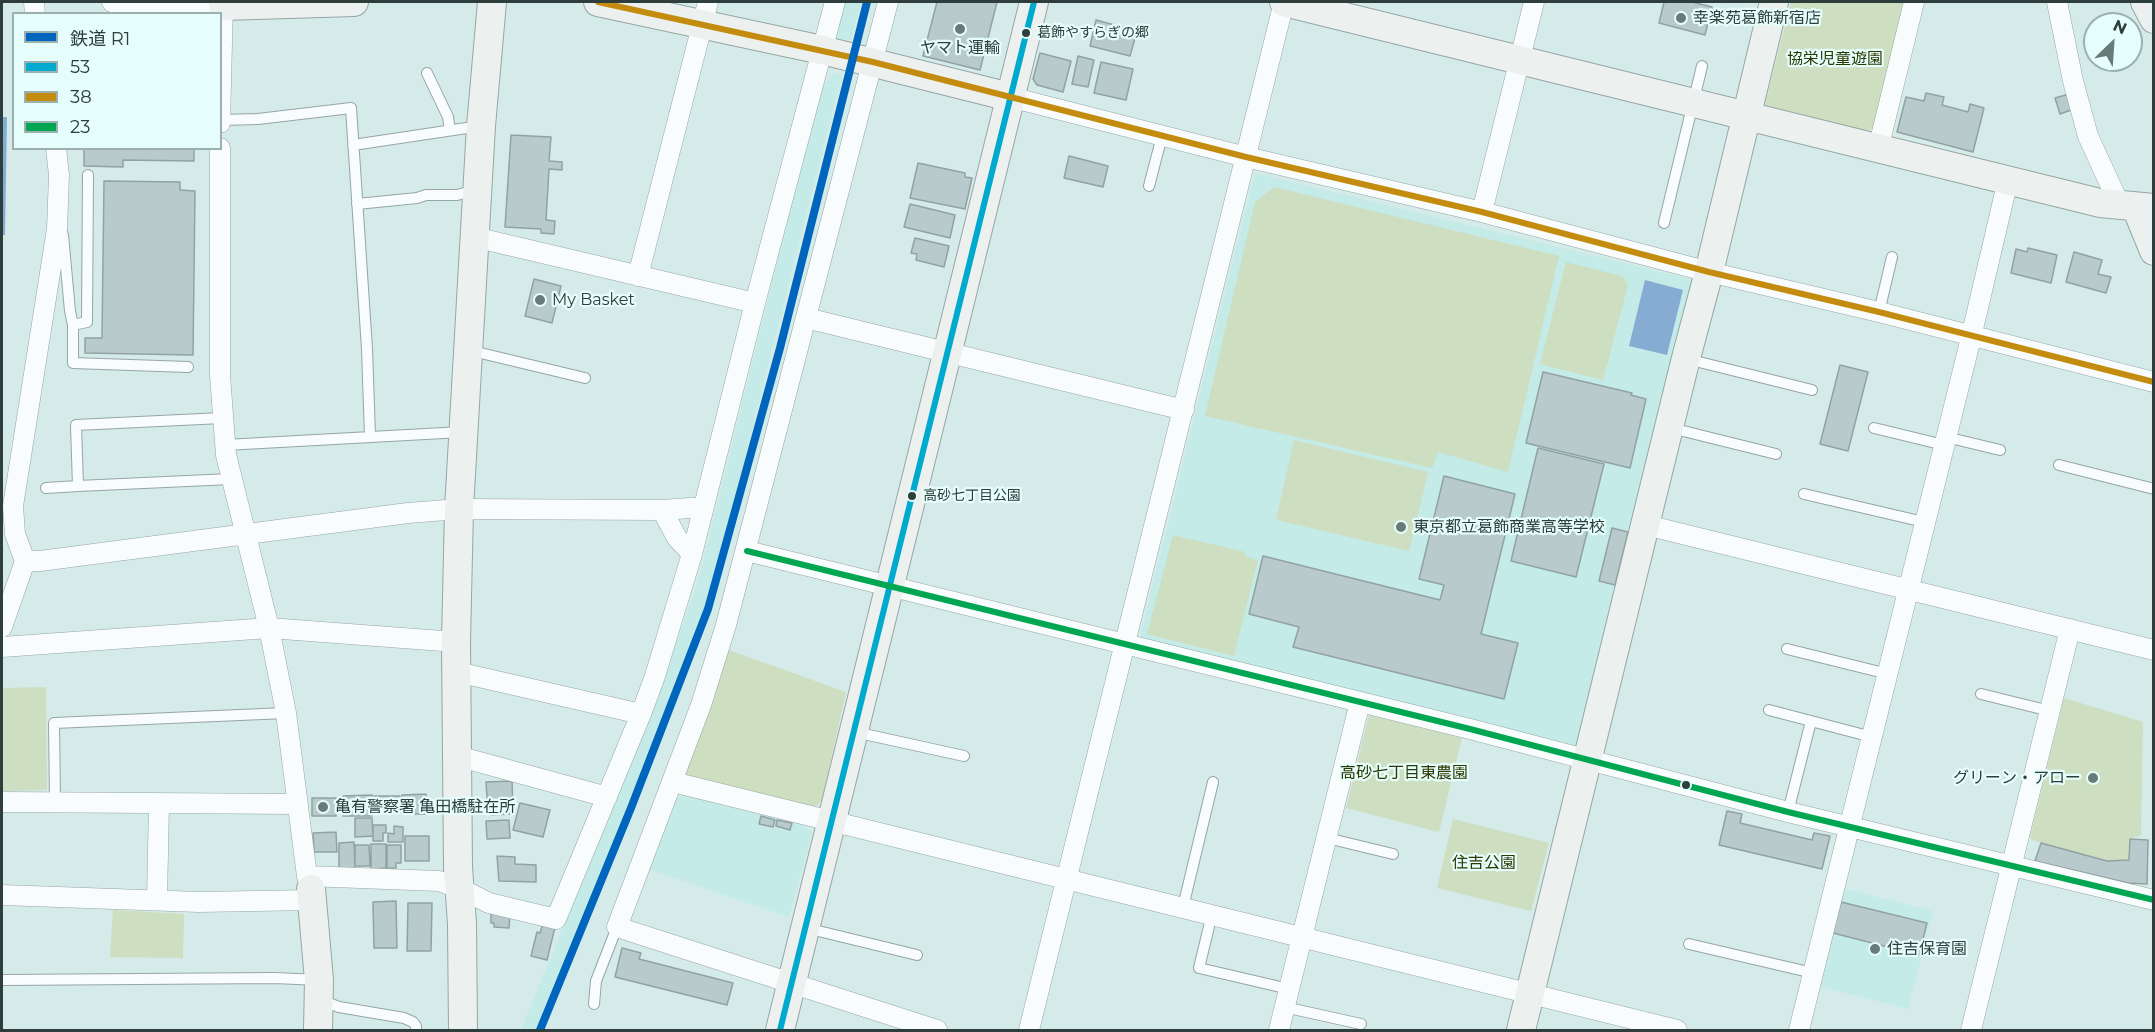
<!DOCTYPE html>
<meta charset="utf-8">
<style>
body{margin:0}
#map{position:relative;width:2155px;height:1032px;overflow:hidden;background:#d5ebe9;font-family:Montserrat,"Noto Sans JP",sans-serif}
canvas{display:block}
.frame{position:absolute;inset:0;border:3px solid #2d3e3c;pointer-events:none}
.legend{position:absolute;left:12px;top:12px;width:210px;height:138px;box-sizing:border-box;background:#e5fefb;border:2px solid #9bb1af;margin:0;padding:8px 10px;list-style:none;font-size:18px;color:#2d3e3c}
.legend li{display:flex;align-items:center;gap:12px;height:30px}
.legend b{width:30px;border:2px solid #9bb1af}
.north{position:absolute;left:2083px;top:12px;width:60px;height:60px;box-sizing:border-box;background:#e5fefb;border:2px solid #9bb1af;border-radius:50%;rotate:25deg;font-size:16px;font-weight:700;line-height:24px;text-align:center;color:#2d3e3c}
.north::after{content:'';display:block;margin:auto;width:21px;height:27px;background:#687b79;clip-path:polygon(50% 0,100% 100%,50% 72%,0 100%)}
</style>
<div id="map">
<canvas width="2155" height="1032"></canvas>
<div class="frame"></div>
<ul class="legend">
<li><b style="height:8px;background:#0065bd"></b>鉄道 R1</li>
<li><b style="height:8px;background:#00a9ce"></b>53</li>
<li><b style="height:8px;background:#c48c0f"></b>38</li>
<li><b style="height:8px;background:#00a651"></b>23</li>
</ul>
<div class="north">N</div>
</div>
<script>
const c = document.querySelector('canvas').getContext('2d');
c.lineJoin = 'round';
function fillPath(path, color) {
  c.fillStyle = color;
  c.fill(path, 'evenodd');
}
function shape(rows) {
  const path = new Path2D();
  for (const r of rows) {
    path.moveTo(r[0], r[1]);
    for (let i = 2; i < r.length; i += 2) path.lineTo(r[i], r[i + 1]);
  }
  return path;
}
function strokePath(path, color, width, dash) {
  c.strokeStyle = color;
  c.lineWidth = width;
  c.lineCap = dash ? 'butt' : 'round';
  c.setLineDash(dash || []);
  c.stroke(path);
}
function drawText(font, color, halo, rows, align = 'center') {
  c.font = font + ' Montserrat,"Noto Sans JP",sans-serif';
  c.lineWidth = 4.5;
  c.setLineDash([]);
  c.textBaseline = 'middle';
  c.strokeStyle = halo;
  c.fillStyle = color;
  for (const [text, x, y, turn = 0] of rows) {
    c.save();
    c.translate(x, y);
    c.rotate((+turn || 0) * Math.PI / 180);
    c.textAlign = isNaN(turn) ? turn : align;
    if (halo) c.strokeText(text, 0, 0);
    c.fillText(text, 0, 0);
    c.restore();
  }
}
const built = shape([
 [842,2,861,2,850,42,833,36],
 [836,73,842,74,714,580,672,709,635,808,543,1030,521,1030,654,707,700,575,820,87],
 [1255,173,1689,279,1694,285,1580,751,1139,640],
 [683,795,806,826,812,833,789,917,648,869,676,799],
 [1841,888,1933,911,1908,1009,1817,986]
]);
const green = shape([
 [1791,2,1908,2,1875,127,1867,131,1765,105],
 [1274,187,1559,256,1508,472,1438,452,1432,468,1205,416,1255,202],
 [1566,262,1622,276,1628,285,1603,380,1540,364],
 [1294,440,1428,472,1409,551,1276,520],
 [1173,535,1245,552,1245,556,1258,560,1234,656,1147,634],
 [726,649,846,692,822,800,812,809,688,777,685,772],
 [46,687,47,790,2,791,2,688],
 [2064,698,2143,722,2141,835,2130,839,2129,860,2107,861,2041,843,2031,839,2030,837],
 [1369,715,1462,738,1439,832,1346,808],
 [1453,819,1549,843,1531,911,1437,888],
 [113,910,184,914,183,958,110,957]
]);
const water = shape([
 [2,117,7,117,5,235,2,235],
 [1645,280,1683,290,1667,355,1629,346]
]);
const building = shape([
 [937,2,997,2,980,70,923,56,937,2],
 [1664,2,1692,2,1712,7,1705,35,1659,23,1664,2],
 [1096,20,1137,31,1130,56,1090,46,1096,20],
 [1040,53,1071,61,1063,92,1037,85,1033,79,1040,53],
 [1078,56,1094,60,1088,87,1072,84,1078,56],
 [1101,62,1133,69,1126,100,1094,93,1101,62],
 [1926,93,1944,97,1942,105,1968,112,1970,104,1984,108,1973,152,1897,132,1906,97,1924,101,1926,93],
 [2069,94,2074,109,2060,114,2055,98,2069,94],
 [511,135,551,137,549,161,562,162,562,170,549,169,546,220,555,221,554,234,541,233,541,229,505,227,511,135],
 [84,148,194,148,194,161,123,160,123,167,84,166,84,148],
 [1069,156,1108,166,1103,187,1064,178,1069,156],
 [918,163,965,173,965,177,972,178,965,209,910,198,918,163],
 [104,181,180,182,180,190,195,191,193,355,85,353,85,338,102,338,104,181],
 [910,204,955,215,950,238,904,227,910,204],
 [915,238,949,246,944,267,916,260,917,254,911,253,915,238],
 [2028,248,2057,255,2051,283,2011,273,2016,249,2027,252,2028,248],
 [2074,252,2102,260,2098,274,2111,277,2106,293,2066,282,2074,252],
 [534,279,561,286,552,323,525,316,534,279],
 [1840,365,1868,372,1848,451,1820,444,1840,365],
 [1543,372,1632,393,1631,395,1646,399,1630,468,1526,443,1543,372],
 [1538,448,1604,464,1576,577,1511,561,1538,448],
 [1444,476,1515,494,1481,634,1518,643,1504,699,1293,647,1299,627,1249,614,1263,556,1440,600,1444,585,1419,579,1444,476],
 [1612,528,1628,532,1615,585,1599,581,1612,528],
 [512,781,513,811,510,811,510,814,491,815,491,811,488,812,486,782,512,781],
 [426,794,427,814,402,814,402,795,426,794],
 [372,795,372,816,343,816,343,796,372,795],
 [374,796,400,796,400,812,374,812,374,796],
 [312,798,336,798,336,816,312,816,312,798],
 [520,803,550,810,543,837,513,830,520,803],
 [1727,811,1742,814,1740,823,1812,840,1814,833,1830,836,1822,869,1719,845,1727,811],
 [761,816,775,820,773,827,759,824,761,816],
 [355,818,372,818,373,836,355,837,355,818],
 [509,820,510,838,487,839,486,821,509,820],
 [777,820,792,823,790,830,776,826,777,820],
 [373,825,386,825,386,833,383,833,383,841,373,841,373,825],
 [394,826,403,827,403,842,388,842,388,833,394,834,394,826],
 [336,832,337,852,314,852,313,833,336,832],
 [405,836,429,836,429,861,405,861,405,836],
 [2130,839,2148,840,2147,884,2128,883,2035,861,2041,843,2107,861,2129,860,2130,839],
 [354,842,355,870,339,870,339,843,354,842],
 [371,844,386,844,386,868,371,869,371,844],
 [355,845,369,845,370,866,355,866,355,845],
 [387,845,401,845,401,863,396,863,396,868,387,868,387,845],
 [497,856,515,857,515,864,536,865,536,882,499,881,497,856],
 [396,901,397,948,374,948,373,902,396,901],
 [1841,902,1927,923,1919,955,1833,933,1841,902],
 [408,903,432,903,431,951,407,951,408,903],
 [491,914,510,914,509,928,494,927,494,923,491,923,491,914],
 [543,924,555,927,547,960,531,956,537,932,540,933,543,924],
 [622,948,641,953,639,959,733,983,727,1005,615,977,622,948]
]);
const lane = shape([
 [427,73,448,117,450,130],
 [221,120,258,119,351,108,367,349,370,436],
 [353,145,480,126],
 [88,175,87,322,73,325,73,363,188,367],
 [1149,186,1162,136],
 [357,204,417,198,426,195,457,195,476,190],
 [1664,223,1702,66],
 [60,232,63,235,70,311,73,325],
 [1879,312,1892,257],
 [468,350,585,378],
 [1687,359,1812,390],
 [222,418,76,425,78,486,231,479],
 [1671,428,1776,454],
 [1874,428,1944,445],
 [1946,437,2000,450],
 [225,445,462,432],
 [2059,465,2154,489],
 [46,488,78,486],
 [1804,494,1924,522],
 [1787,649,1888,674],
 [1981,694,2050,711],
 [1769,710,1872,737],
 [855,732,964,756],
 [55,802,54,723,286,713],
 [1788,812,1811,721],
 [1327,838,1393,854],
 [1183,907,1213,782],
 [1212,914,1199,968,1289,989],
 [806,928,917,955],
 [1689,944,1813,973],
 [2,980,275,978,319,980],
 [320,1000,339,1007,404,1018,413,1022,416,1026,416,1030],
 [594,1004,596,981,617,927],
 [1284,1007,1361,1024]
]);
const street = shape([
 [34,2,35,14],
 [112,2,127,7,146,9,223,9],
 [888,2,726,625,701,705,617,927,937,1030],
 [2057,2,2073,81,2088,136,2120,206],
 [1010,97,1246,157,1482,212,1709,272,1879,312,2154,382],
 [220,123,223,2],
 [220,148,220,375,226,455,269,628,286,713,307,876,311,889],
 [1878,149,1914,2],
 [1482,212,1534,2],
 [474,237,755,303],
 [638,276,708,2],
 [806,318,1184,410],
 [662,510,677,538,692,554],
 [1646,525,2154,650],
 [747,551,1470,729,1788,812,2154,900],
 [25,561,40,561,408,513,459,509,662,510,704,507],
 [2,627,25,561,15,534,13,506,57,229,59,175,56,148],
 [2,647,269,628,456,642],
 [457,672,641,714],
 [457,756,607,797],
 [673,782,1677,1030],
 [2,802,298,804],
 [307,876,439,881,459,888,489,903,556,919,641,714,655,676,692,554,755,303,835,2],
 [2,895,199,902,312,900],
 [157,900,159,804],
 [1029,1030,1284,2],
 [1279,1030,1360,702],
 [1799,1030,1969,346,2008,180],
 [1971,1030,2070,629]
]);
const secondary = shape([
 [598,2,822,50,1010,97],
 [1284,2,2100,203,2154,208],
 [2145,2,2154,19],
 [223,6,354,2],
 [2136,207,2154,251],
 [311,889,319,980,318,1030],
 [463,1030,462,924,458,867,456,642,459,509,481,126,492,2],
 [780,1030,1034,2],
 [1521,1030,1686,358,1709,272,1774,2]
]);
const bus1 = shape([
 [780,1030,1034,2]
]);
const bus2 = shape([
 [598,2,873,62,1246,157,1482,212,1709,272,1879,312,2154,382]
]);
const bus3 = shape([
 [747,551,1470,729,1788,812,2154,900]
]);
const rail1 = shape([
 [540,1030,631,808,708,609,780,348,867,2]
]);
const markers = [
 [1681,18,6,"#687b79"],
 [960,29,6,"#687b79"],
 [1026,33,5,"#2d3e3c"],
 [540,300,6,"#687b79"],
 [912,496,5,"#2d3e3c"],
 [1401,527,6,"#687b79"],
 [2093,778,6,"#687b79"],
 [1686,785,5,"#2d3e3c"],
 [323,807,6,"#687b79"],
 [1875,949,6,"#687b79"]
];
const busNames = [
 ["葛飾やすらぎの郷",1037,33],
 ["高砂七丁目公園",923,496]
];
const poiNames = [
 ["幸楽苑葛飾新宿店",1693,18],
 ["ヤマト運輸",960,48,"center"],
 ["My Basket",552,300],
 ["東京都立葛飾商業高等学校",1413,527],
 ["グリーン・アロー",2081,778,"right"],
 ["亀有警察署 亀田橋駐在所",335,807],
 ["住吉保育園",1887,949]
];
const parkNames = [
 ["協栄児童遊園",1835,59],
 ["高砂七丁目東農園",1404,773],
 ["住吉公園",1484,863]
];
fillPath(built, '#c4ebe7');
fillPath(green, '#cddec1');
fillPath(water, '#86acd3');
fillPath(building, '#b8cacb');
strokePath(building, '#91a2a3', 1.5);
strokePath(lane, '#95a6a4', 12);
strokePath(street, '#95a6a4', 21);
strokePath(secondary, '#95a6a4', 30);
strokePath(lane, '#f9fcfc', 10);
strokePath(street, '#f9fcfc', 20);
strokePath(secondary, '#ecf1f0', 28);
strokePath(bus1, '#00a9ce', 6);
strokePath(bus2, '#c48c0f', 6);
strokePath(bus3, '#00a651', 6);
strokePath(rail1, '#0065bd', 8);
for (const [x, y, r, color] of markers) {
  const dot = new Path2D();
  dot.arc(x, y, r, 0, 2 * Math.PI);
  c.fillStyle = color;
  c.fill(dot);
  strokePath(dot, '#e5fefb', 2);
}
drawText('14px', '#2d3e3c', '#e5fefb', busNames, 'left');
drawText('16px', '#2d3e3c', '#e5fefb', poiNames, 'left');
drawText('16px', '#2e3700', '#e5fefb', parkNames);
</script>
